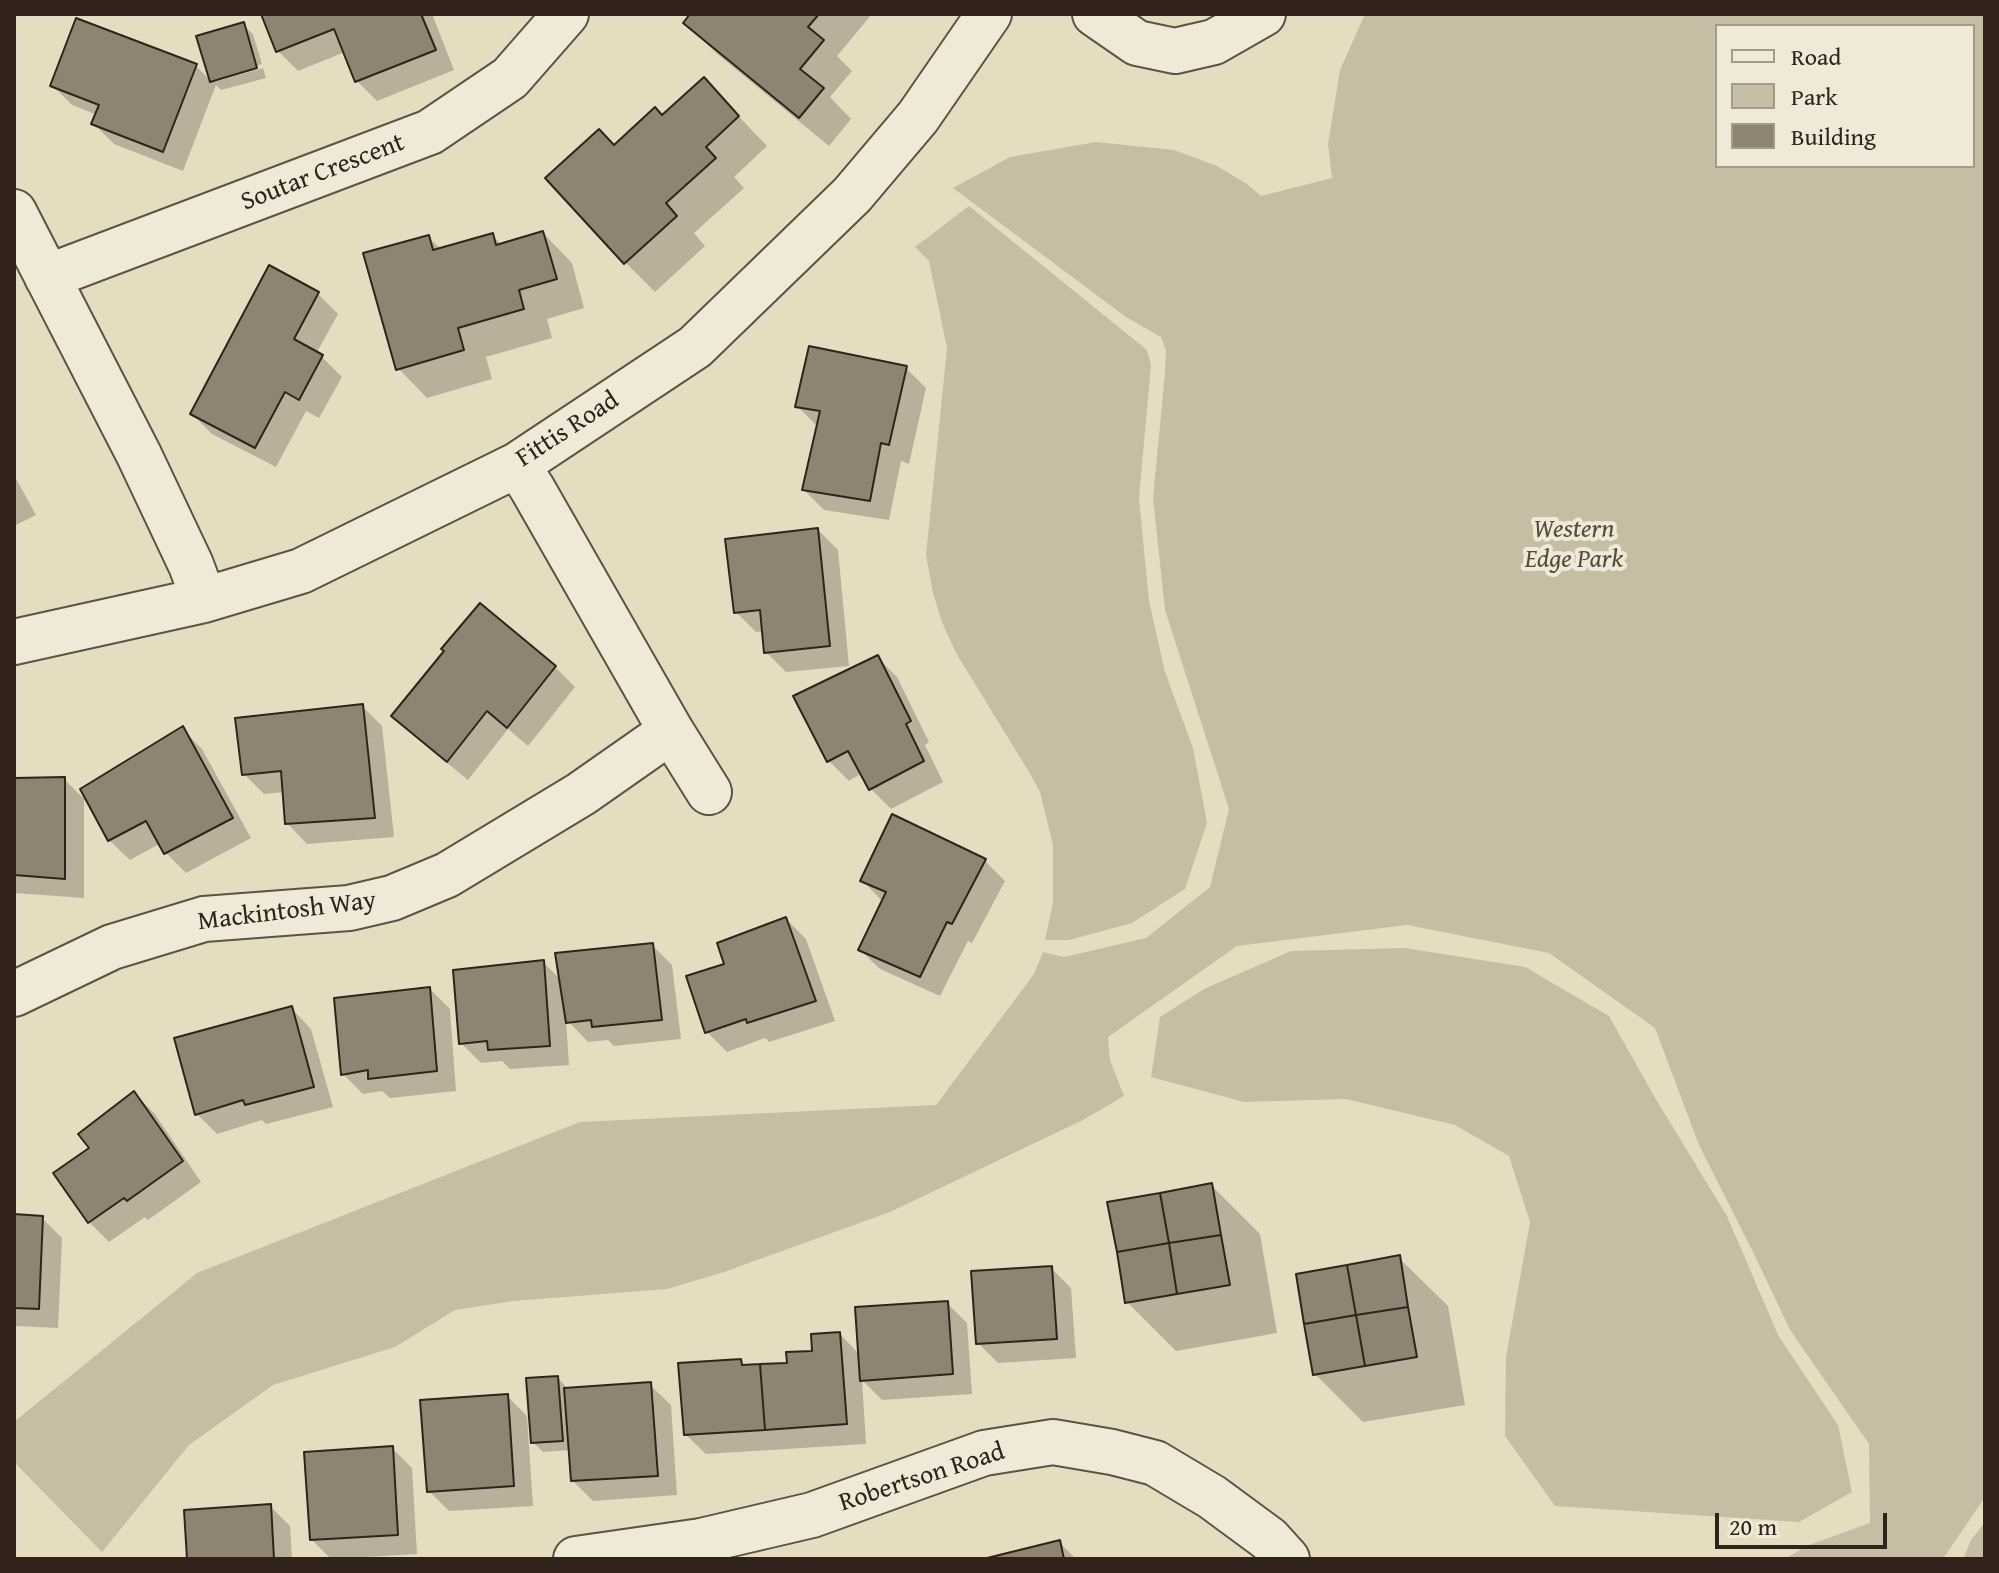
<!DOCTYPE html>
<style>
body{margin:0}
#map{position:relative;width:1999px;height:1573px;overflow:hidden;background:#e6ddc1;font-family:"Gentium Book Plus",serif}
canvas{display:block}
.frame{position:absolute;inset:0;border:16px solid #31231c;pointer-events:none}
.legend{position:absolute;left:1715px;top:24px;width:260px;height:144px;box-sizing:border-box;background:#efe9d7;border:2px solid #a39a8c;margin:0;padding:10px 14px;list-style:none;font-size:24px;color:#31231c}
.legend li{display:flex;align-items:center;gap:16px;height:40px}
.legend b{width:40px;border:2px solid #a39a8c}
.scale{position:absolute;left:1715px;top:1513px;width:172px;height:36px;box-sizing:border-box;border:4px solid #31231c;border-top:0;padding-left:10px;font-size:24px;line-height:28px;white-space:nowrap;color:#31231c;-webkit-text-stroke:6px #efe9d7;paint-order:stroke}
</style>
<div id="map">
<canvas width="1999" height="1573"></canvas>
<div class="frame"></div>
<ul class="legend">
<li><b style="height:10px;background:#efe9d7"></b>Road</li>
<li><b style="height:22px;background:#c7bda5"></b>Park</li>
<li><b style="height:22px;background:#8f8472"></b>Building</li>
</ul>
<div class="scale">20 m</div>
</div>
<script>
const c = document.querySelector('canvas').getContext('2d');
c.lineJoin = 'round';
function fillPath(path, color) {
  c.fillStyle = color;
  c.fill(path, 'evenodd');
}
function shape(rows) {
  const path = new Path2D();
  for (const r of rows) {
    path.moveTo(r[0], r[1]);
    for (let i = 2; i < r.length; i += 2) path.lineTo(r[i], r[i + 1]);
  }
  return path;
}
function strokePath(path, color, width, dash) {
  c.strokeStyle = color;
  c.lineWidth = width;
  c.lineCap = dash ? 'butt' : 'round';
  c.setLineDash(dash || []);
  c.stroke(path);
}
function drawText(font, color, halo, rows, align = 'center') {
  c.font = font + ' "Gentium Book Plus",serif';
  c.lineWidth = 8;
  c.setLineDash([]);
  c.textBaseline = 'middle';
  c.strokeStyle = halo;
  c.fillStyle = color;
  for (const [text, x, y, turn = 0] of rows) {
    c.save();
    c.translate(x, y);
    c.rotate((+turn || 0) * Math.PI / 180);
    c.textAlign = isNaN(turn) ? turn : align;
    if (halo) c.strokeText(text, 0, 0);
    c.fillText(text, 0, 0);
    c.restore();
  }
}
const green = shape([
 [1365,14,1985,14,1985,1497,1943,1559,1784,1559,1809,1545,1870,1523,1869,1444,1790,1330,1755,1256,1699,1145,1655,1028,1549,953,1407,925,1237,946,1108,1037,1110,1060,1124,1096,1083,1120,890,1212,724,1272,667,1289,514,1301,455,1310,395,1347,273,1385,189,1445,102,1552,14,1462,14,1422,197,1273,580,1122,936,1105,1034,974,1043,952,1064,957,1146,938,1210,887,1229,809,1165,610,1153,498,1165,373,1166,351,1161,337,1126,317,953,188,1010,157,1096,142,1174,150,1217,166,1247,184,1261,196,1332,178,1328,144,1340,70],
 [1717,26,1973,26,1973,166,1717,166],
 [969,206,1147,350,1151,365,1139,498,1149,601,1165,672,1193,748,1207,823,1185,889,1132,923,1069,940,1045,940,1053,902,1053,845,1040,792,1029,772,956,653,942,622,933,593,926,555,947,348,929,261,915,247],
 [1405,948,1525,967,1609,1016,1654,1096,1727,1216,1778,1335,1838,1425,1852,1492,1799,1522,1555,1506,1505,1436,1506,1357,1530,1222,1509,1156,1455,1125,1346,1099,1244,1102,1151,1077,1160,1017,1204,989,1291,951],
 [1985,1522,1985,1559,1963,1559,1971,1540]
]);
const shadow = shape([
 [263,14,432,14,454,70,377,101,357,81,345,52,298,71,278,51],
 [693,14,872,14,837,56,852,71,830,97,851,119,829,146,715,52,685,23],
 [243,25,253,34,262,64,215,78,215,82,263,68,266,78,221,90,216,85,183,171,114,144,94,124,97,115,72,105,52,85,196,66,212,82,199,37],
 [704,80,767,146,734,177,744,188,694,233,705,246,655,292,626,263,614,147,663,117],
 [543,233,572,263,584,308,547,319,552,338,486,357,492,379,427,398,398,368,428,237,442,250,492,235,502,245],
 [318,294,338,314,316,354,322,357,342,377,319,418,306,411,276,467,212,434,192,414],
 [906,368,926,388,909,464,901,461,889,520,824,510,804,490,818,427,797,406],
 [14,475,36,515,14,526],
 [818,530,838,550,849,666,786,672,766,652,764,631,756,632,736,612],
 [877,657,897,677,929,742,925,745,943,782,891,809,871,789,862,773,849,781,829,761],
 [555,667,575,687,528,746,508,729,468,780,414,736,394,716],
 [362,706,382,726,394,837,307,844,287,823,284,792,264,794,244,774],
 [182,729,202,749,251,838,186,873,166,853,161,843,130,860,109,840],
 [64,779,84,799,84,898,14,893,14,780],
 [985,861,1005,881,972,943,968,941,940,996,880,969,860,950,883,902,863,881],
 [786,919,806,939,835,1021,769,1042,765,1038,727,1052,707,1032,726,965],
 [652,945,672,965,681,1039,614,1046,608,1040,588,1042,566,1019,569,1065,510,1069,502,1061,481,1063,461,1043,543,962,561,980],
 [430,989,450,1009,456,1091,390,1098,382,1091,363,1094,343,1074],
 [291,1008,311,1029,333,1107,266,1124,262,1120,217,1134,197,1114],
 [134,1093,154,1113,201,1182,148,1220,145,1217,109,1242,89,1222,91,1148],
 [1212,1186,1260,1234,1277,1333,1176,1351,1127,1302],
 [14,1216,42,1218,62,1238,58,1328,14,1326],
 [1399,1258,1448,1306,1465,1405,1363,1422,1315,1374],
 [1051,1268,1071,1288,1076,1358,998,1363,978,1343],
 [947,1303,967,1323,972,1394,882,1400,862,1380,866,1444,706,1454,685,1434,740,1361,747,1367,789,1365,814,1353,840,1334,860,1355],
 [558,1378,567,1388,568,1390,650,1385,671,1405,677,1495,593,1501,573,1481,571,1450,543,1452,533,1442],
 [507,1396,527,1416,533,1506,449,1511,429,1491],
 [392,1448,412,1468,417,1554,331,1559,312,1540],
 [270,1506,290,1526,292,1559,189,1559],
 [1059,1542,1076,1559,991,1559]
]);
const building = shape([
 [261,14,421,14,436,50,355,82,334,29,276,52,261,14],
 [690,14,819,14,808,27,824,40,800,69,824,88,799,118,683,23,690,14],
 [76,18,197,64,163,152,91,124,99,105,50,86,76,18],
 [244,22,257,68,210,82,196,36,244,22],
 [704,77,739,116,706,147,716,158,666,203,677,216,624,264,545,178,599,129,614,145,655,107,662,115,704,77],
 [543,231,557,279,519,290,524,309,458,328,464,350,396,370,363,253,429,235,433,250,493,233,496,245,543,231],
 [269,265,319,292,294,339,323,355,299,400,285,392,255,448,190,414,269,265],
 [809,346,907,366,889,445,881,443,870,501,802,490,820,411,795,407,809,346],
 [818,528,830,646,764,653,760,610,734,613,725,539,818,528],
 [480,603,556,666,507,728,487,711,447,762,391,716,444,651,441,649,480,603],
 [878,655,911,721,906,724,924,761,869,790,848,751,827,762,793,696,878,655],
 [363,704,375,818,285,824,281,771,242,775,235,718,363,704],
 [183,726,233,818,164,854,146,821,108,841,80,789,183,726],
 [65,777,65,879,14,875,14,778,65,777],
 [892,814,986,859,952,924,947,922,920,977,858,950,886,892,860,881,892,814],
 [786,917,816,1001,747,1023,746,1019,705,1033,686,976,724,964,717,943,786,917],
 [653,943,662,1020,592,1027,591,1020,566,1023,555,953,653,943],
 [544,960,550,1046,488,1050,487,1041,459,1044,453,970,544,960],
 [430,987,437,1071,368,1079,368,1070,341,1075,334,998,430,987],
 [292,1006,314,1087,245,1105,243,1100,195,1115,174,1038,292,1006],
 [134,1091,183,1161,127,1201,124,1198,88,1223,53,1173,89,1148,78,1134,134,1091],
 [1212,1183,1221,1235,1169,1243,1160,1193,1212,1183],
 [1160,1193,1169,1243,1117,1252,1107,1202,1160,1193],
 [14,1214,43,1216,39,1309,14,1308,14,1214],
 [1221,1235,1230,1285,1177,1294,1169,1243,1221,1235],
 [1169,1243,1177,1294,1125,1303,1117,1252,1169,1243],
 [1400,1255,1408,1307,1356,1315,1347,1265,1400,1255],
 [1347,1265,1356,1315,1304,1324,1296,1274,1347,1265],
 [1052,1266,1057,1339,976,1344,971,1271,1052,1266],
 [948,1301,953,1374,860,1381,855,1307,948,1301],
 [1408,1307,1417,1357,1365,1366,1356,1315,1408,1307],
 [1356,1315,1365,1366,1313,1375,1304,1324,1356,1315],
 [840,1332,847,1424,765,1430,760,1364,787,1363,786,1352,812,1351,811,1334,840,1332],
 [741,1359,742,1365,760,1364,765,1430,684,1435,678,1363,741,1359],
 [558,1376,563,1441,531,1443,526,1378,558,1376],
 [651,1382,658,1476,571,1481,564,1388,651,1382],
 [508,1394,514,1486,427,1492,420,1400,508,1394],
 [393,1446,398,1535,310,1540,304,1452,393,1446],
 [271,1504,274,1559,187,1559,184,1510,271,1504],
 [1060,1540,1064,1559,983,1559,1060,1540]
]);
const minor = shape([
 [1095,14,1137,43,1175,51,1214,42,1263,14],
 [14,212,139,455,191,565,204,600],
 [47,277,430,132,510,78,566,14],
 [14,642,204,600,301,571,517,465,695,347,852,195,918,117,989,14],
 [671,731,709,792],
 [14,994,112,947,204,919,349,908,392,898,447,875,581,794,671,731,532,488,517,465],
 [576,1559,701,1541,812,1515,984,1453,1053,1442,1112,1452,1155,1463,1212,1497,1269,1539,1287,1559]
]);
const streetNames = [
 ["Soutar Crescent",323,173,-21],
 ["Fittis Road",568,430,-33],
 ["Mackintosh Way",287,912,-7],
 ["Robertson Road",922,1478,-18]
];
const parkNames = [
 ["Western",1574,530],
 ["Edge Park",1574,560]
];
fillPath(green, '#c7bda5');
fillPath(shadow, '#0003');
fillPath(building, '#8f8472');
strokePath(building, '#31231c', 2);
strokePath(minor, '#5e5245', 48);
strokePath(minor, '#efe9d7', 44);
drawText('26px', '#31231c', '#efe9d7', streetNames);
drawText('italic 26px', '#564a3e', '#efe9d7', parkNames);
</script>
